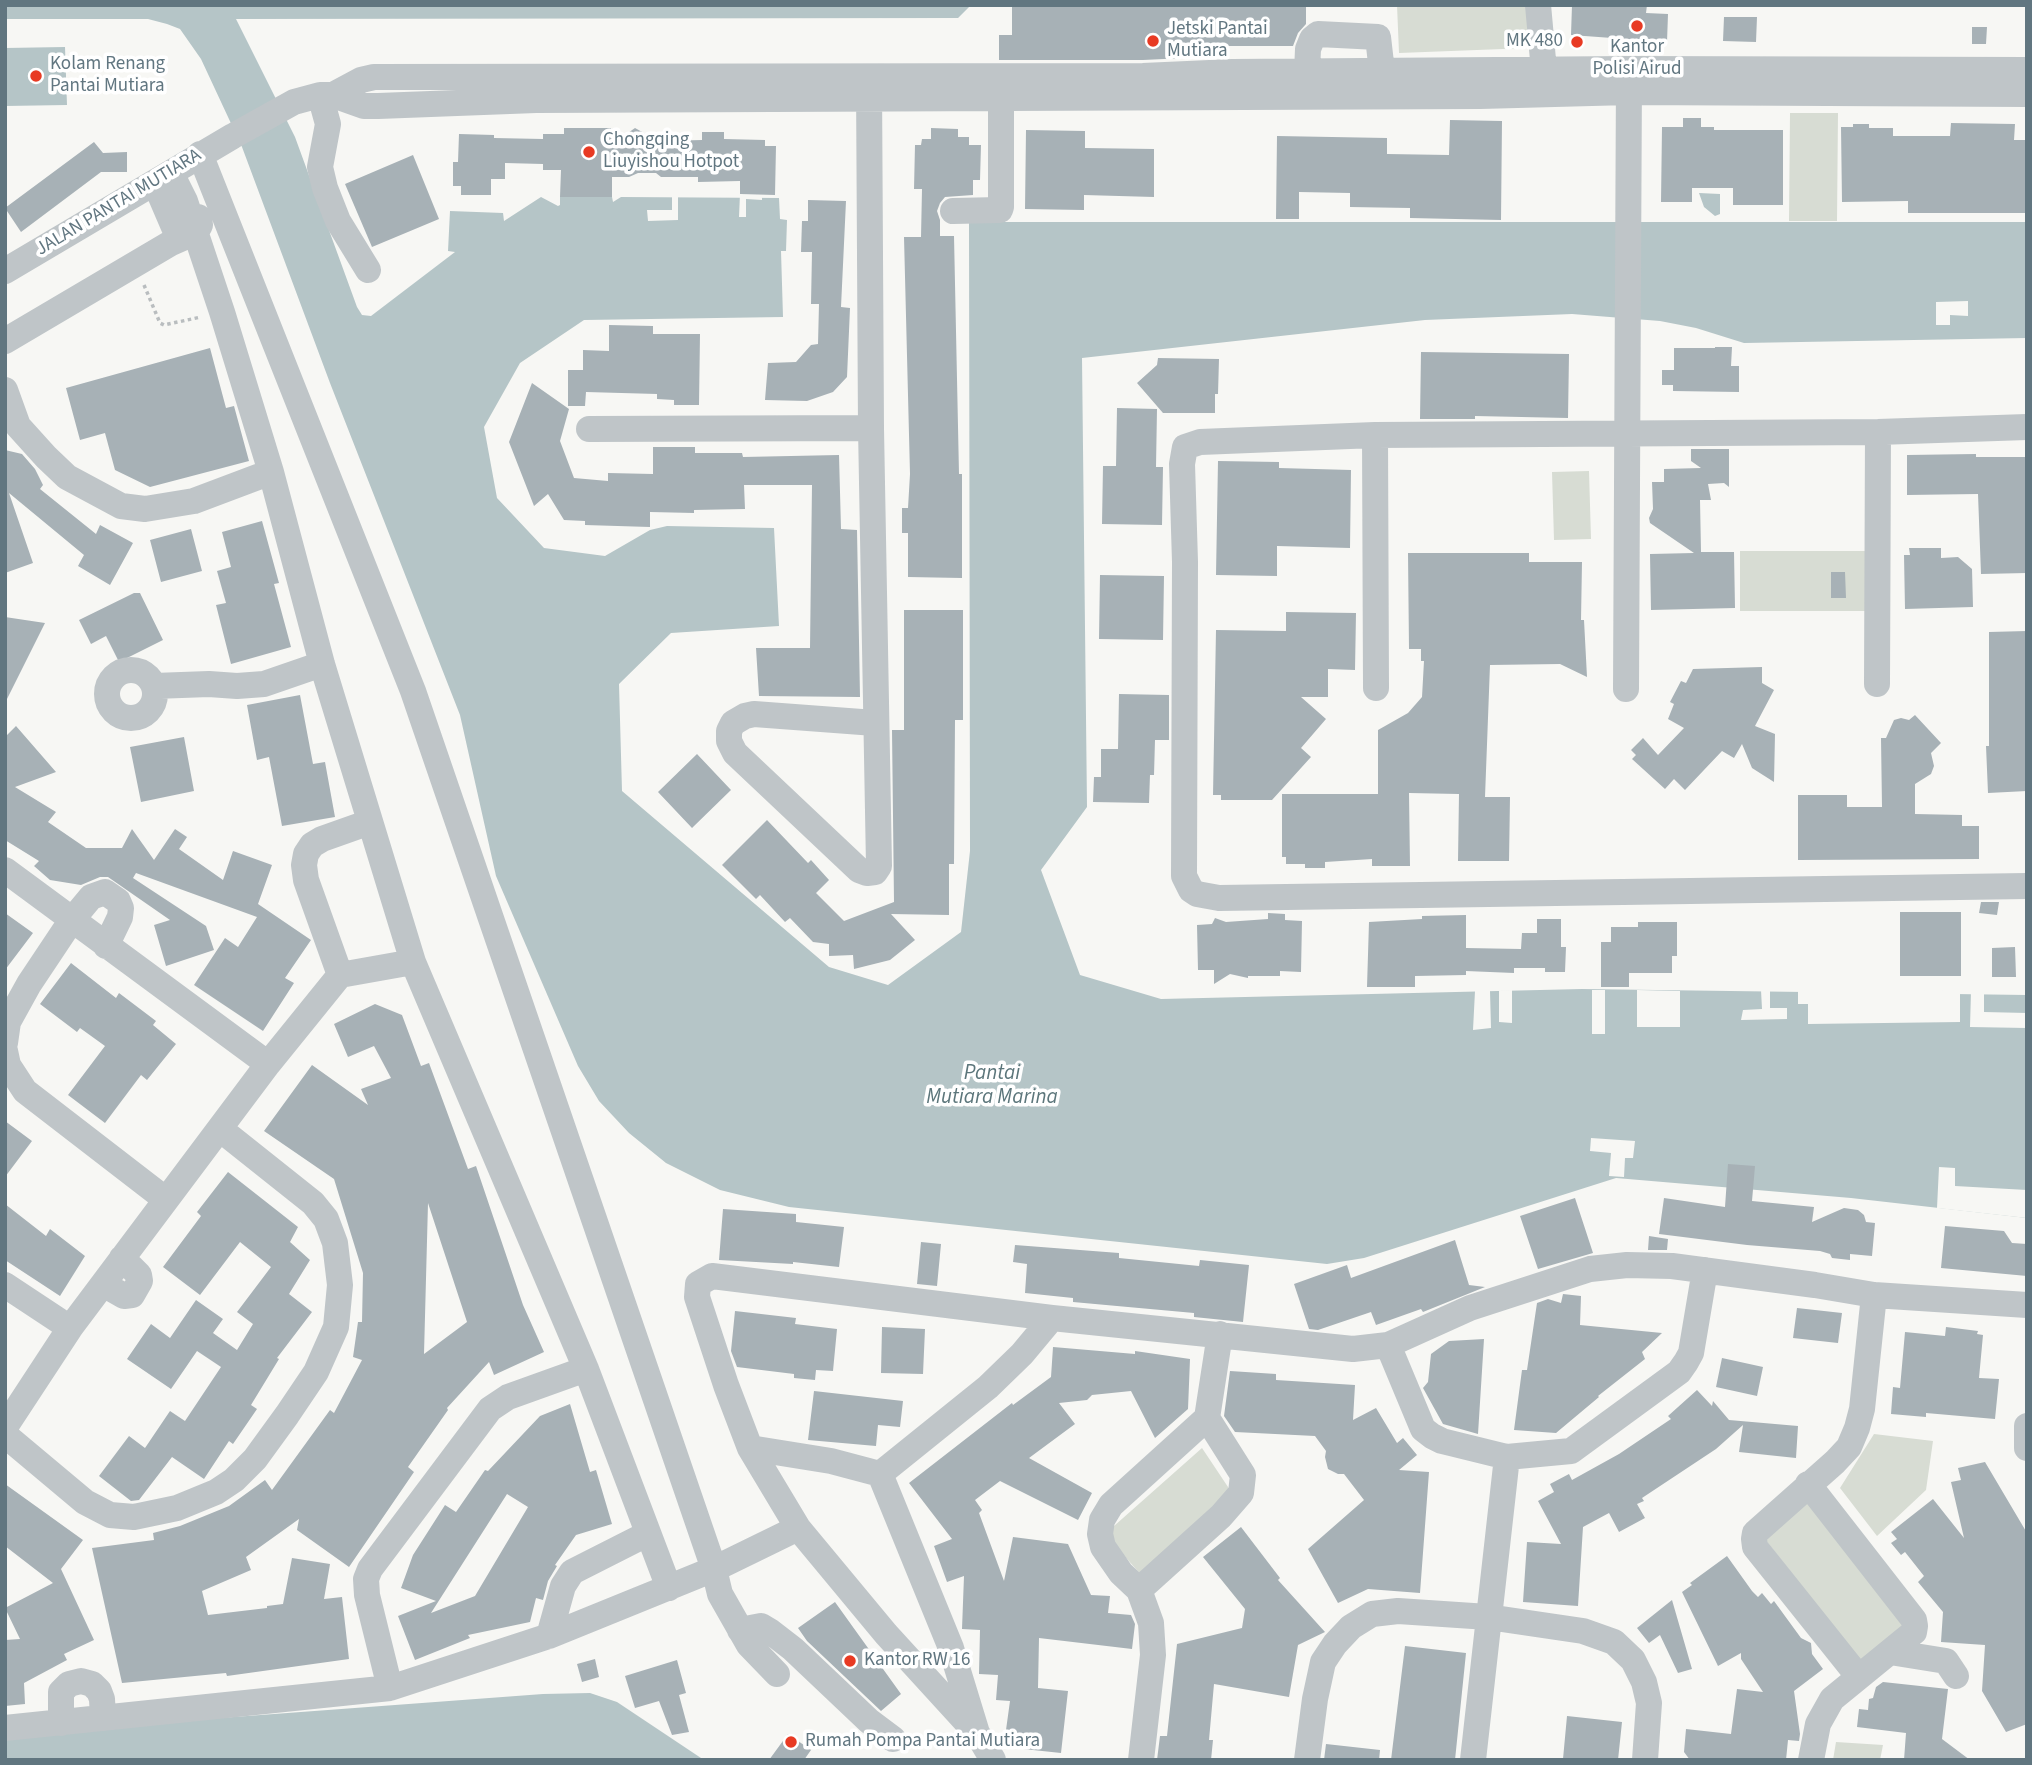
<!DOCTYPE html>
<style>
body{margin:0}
#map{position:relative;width:2032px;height:1765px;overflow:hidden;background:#f7f7f4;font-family:"Source Sans 3",sans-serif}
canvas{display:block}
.frame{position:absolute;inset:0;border:7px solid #617680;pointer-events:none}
</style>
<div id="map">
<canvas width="2032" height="1765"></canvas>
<div class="frame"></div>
</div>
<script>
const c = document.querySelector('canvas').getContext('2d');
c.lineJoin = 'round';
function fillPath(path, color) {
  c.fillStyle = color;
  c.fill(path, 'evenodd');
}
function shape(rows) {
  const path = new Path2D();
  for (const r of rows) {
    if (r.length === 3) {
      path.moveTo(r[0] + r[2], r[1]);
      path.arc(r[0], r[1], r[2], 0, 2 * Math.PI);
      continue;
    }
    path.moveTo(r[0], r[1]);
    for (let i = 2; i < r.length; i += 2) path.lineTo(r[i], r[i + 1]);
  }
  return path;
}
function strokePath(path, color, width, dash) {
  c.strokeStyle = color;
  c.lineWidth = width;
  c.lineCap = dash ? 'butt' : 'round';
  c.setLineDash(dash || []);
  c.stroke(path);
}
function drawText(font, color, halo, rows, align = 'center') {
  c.font = font + ' "Source Sans 3",sans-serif';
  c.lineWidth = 7;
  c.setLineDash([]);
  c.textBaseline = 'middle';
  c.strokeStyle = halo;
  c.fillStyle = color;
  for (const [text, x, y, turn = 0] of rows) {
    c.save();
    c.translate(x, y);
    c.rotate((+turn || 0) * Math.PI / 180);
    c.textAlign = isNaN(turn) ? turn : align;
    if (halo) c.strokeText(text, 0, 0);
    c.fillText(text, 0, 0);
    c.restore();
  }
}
const green = shape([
 [1397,5,1527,5,1529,48,1399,53],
 [1790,113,1838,113,1837,221,1789,221],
 [1589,471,1591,539,1554,540,1552,472],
 [1740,551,1865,551,1865,611,1740,611],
 [1874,1434,1933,1441,1926,1490,1877,1536,1840,1488],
 [1202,1448,1234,1496,1143,1577,1105,1534],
 [1808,1496,1907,1624,1865,1667,1761,1534],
 [1836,1742,1883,1745,1880,1760,1833,1760]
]);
const water = shape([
 [5,5,971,5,958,18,236,19,295,137,357,307,362,315,371,316,455,252,448,251,450,211,503,213,504,221,541,197,558,206,560,205,560,197,612,197,613,202,621,197,779,198,780,219,787,220,786,251,781,251,783,317,584,320,520,363,484,427,497,498,544,548,605,556,650,530,667,526,774,528,779,626,671,633,619,684,622,791,829,967,888,985,961,932,970,851,969,222,2027,222,2027,338,1744,343,1696,328,1660,321,1572,314,1425,320,1082,358,1087,807,1041,870,1080,975,1161,999,1582,989,2027,995,2027,1218,1851,1198,1616,1178,1364,1258,1327,1264,789,1207,720,1190,666,1163,629,1133,599,1101,578,1066,496,876,460,715,330,383,242,147,201,59,180,29,167,24,148,19,5,19],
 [65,47,67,105,5,106,5,48],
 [1699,193,1720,194,1720,214,1715,216,1704,207],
 [590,1693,617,1702,704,1760,5,1760,5,1734,543,1694]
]);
const pier = shape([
 [740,194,762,195,762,200,746,199,746,217,739,217],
 [672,197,678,197,678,220,648,221,647,210,672,210],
 [1968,301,1968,316,1950,315,1950,325,1936,325,1936,302],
 [1798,989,1960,991,1960,1022,1808,1024,1808,1004,1798,1004],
 [1499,990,1490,991,1491,1028,1473,1030,1475,991,1512,990,1512,1023,1499,1022],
 [1592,990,1605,990,1605,1034,1592,1034],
 [1637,990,1680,991,1680,1027,1637,1027],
 [1761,990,1770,990,1770,1008,1787,1008,1787,1019,1741,1020,1743,1010,1762,1009],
 [1971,991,1984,991,1984,1012,2027,1013,2027,1028,1970,1027],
 [1591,1138,1635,1141,1633,1158,1625,1158,1624,1177,1609,1176,1611,1153,1590,1151],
 [1939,1167,1955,1168,1955,1186,2027,1190,2027,1218,1937,1208]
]);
const building = shape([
 [1012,5,1306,5,1306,24,1298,33,1293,46,1206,46,1206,57,1143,60,999,60,999,35,1012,35],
 [1572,5,1647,5,1646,13,1668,14,1667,42,1571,35],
 [1724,17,1757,17,1756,42,1723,41],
 [1972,27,1987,27,1986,44,1972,44],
 [1683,118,1701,118,1701,127,1714,127,1714,130,1783,130,1783,205,1733,205,1733,188,1692,188,1692,202,1661,202,1662,127,1683,127],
 [1450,120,1502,121,1501,220,1410,218,1410,208,1350,207,1350,193,1299,192,1299,219,1276,219,1277,136,1387,138,1387,154,1449,155],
 [1951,123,2015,124,2014,140,2027,140,2027,213,1908,213,1908,201,1842,202,1841,127,1853,127,1853,124,1869,124,1869,128,1893,128,1893,136,1950,136],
 [564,128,611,128,612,144,635,128,644,133,665,133,665,141,702,140,702,132,724,132,724,139,765,140,765,146,776,146,775,195,740,194,740,181,698,182,698,177,661,177,656,173,638,173,629,177,612,177,612,197,560,197,561,170,543,170,543,164,505,163,505,179,491,179,491,195,461,195,461,186,453,186,453,162,458,162,459,134,494,135,494,138,543,139,543,134,564,134],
 [931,128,958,129,958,137,969,137,969,145,981,145,980,180,973,180,973,195,945,197,940,203,937,211,940,220,940,236,954,236,959,474,962,474,962,578,908,577,908,533,902,533,902,508,908,508,910,474,904,237,921,237,922,189,914,189,915,145,921,145,922,139,931,139],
 [1026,130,1085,131,1085,148,1154,149,1154,197,1084,195,1084,210,1025,209],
 [94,142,103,153,127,152,127,172,101,172,21,232,5,208],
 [413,155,439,219,372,247,345,184],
 [808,200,846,201,841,307,850,308,847,377,833,392,807,401,765,400,768,363,796,362,811,345,818,344,819,304,811,304,812,252,801,252,802,221,808,221],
 [609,325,653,326,653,334,700,334,699,405,674,405,674,400,657,399,657,394,586,392,585,406,568,406,568,370,583,370,583,350,609,351],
 [1715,347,1732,347,1731,366,1739,366,1739,392,1673,391,1673,385,1662,385,1662,370,1674,370,1674,348,1715,348],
 [210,348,226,408,234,406,249,461,150,487,115,470,105,433,80,440,66,388],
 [1421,352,1569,354,1568,418,1475,416,1475,419,1420,419],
 [1158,358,1219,359,1218,394,1215,394,1215,413,1163,413,1137,383,1157,365],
 [532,383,569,409,560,441,574,478,608,481,608,473,653,474,653,447,695,447,695,453,742,453,743,457,839,455,841,529,857,530,860,697,759,696,756,648,810,648,812,485,744,485,745,509,694,510,694,513,650,512,650,527,585,525,585,521,564,520,548,494,534,506,509,442],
 [1117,408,1157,409,1156,467,1163,467,1162,525,1102,524,1103,466,1116,466],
 [1691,449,1729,449,1729,487,1724,483,1708,484,1711,500,1700,500,1701,552,1734,552,1735,608,1651,610,1650,554,1694,553,1650,523,1649,518,1653,509,1652,482,1664,482,1664,469,1701,468,1691,461],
 [5,450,22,454,35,469,43,485,40,489,96,534,100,525,133,543,110,585,78,566,84,555,9,493,33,563,5,573],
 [1976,454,1976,457,2027,457,2027,573,1981,574,1978,494,1907,495,1907,455],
 [1218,461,1279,462,1279,468,1351,470,1350,548,1277,546,1277,576,1216,575],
 [262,521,279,583,274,584,291,647,231,664,216,605,226,603,217,571,231,567,222,532],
 [191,529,202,571,161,582,150,540],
 [1909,548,1941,548,1941,558,1958,557,1972,569,1973,607,1905,609,1904,555,1910,555],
 [1408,553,1529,553,1529,562,1582,562,1581,620,1584,620,1587,677,1560,664,1490,665,1485,797,1510,797,1509,861,1458,861,1459,794,1409,793,1410,866,1372,866,1372,859,1325,862,1325,868,1305,868,1305,864,1286,864,1286,857,1282,857,1282,794,1378,794,1378,730,1408,713,1422,697,1424,661,1421,661,1421,649,1409,649],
 [1831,572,1845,572,1846,598,1831,598],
 [1100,575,1164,576,1163,640,1099,639],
 [134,593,140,593,163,640,119,662,106,636,91,644,79,620],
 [904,610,963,610,963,720,955,720,954,864,949,864,949,915,891,914,915,940,890,960,854,969,853,955,829,956,829,944,813,942,790,918,785,922,760,895,756,899,722,865,767,820,808,863,811,860,829,880,816,893,844,921,894,902,892,730,904,730],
 [1286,612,1356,613,1355,670,1328,669,1328,697,1301,697,1326,719,1301,748,1311,757,1272,800,1221,800,1221,795,1213,795,1216,630,1286,631],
 [5,617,45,623,5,703],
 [2027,631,2027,791,1988,793,1986,746,1989,746,1989,632],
 [1762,667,1762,683,1774,690,1755,726,1775,734,1774,782,1752,768,1742,744,1734,758,1722,751,1685,790,1674,779,1665,789,1632,759,1636,755,1631,750,1643,738,1658,755,1684,728,1668,719,1674,704,1670,702,1681,681,1686,683,1693,669],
 [1119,694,1169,695,1169,740,1155,740,1154,775,1150,775,1149,803,1093,802,1094,777,1101,777,1101,749,1118,749],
 [300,695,313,764,325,762,335,817,282,826,269,757,257,760,247,705],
 [1915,715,1941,743,1931,753,1934,766,1931,774,1915,784,1915,814,1962,815,1962,826,1979,826,1979,859,1798,860,1798,795,1847,795,1847,807,1882,807,1881,738,1886,738,1894,720,1901,718,1909,720],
 [16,726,56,772,15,787,56,812,48,822,86,848,122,848,132,829,154,860,175,829,187,837,179,849,223,880,233,851,272,865,258,904,311,940,285,978,294,983,263,1031,194,985,225,938,238,947,257,917,136,873,133,878,206,926,214,950,166,966,154,925,170,920,108,877,100,877,81,885,50,880,34,866,39,861,5,840,5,737],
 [184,737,194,791,141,802,130,747],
 [697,754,731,790,692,828,658,792],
 [1981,902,1999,902,1997,915,1979,913],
 [1900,912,1961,912,1961,976,1900,976],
 [5,913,33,933,5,970],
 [1268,913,1285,914,1285,920,1302,921,1301,972,1280,971,1280,976,1248,976,1248,978,1230,974,1214,984,1214,970,1198,970,1197,925,1212,924,1215,918,1226,922,1268,919],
 [1466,915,1466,948,1521,949,1522,933,1537,933,1537,919,1561,919,1561,947,1566,947,1565,972,1545,972,1545,968,1514,968,1514,973,1466,971,1466,975,1415,976,1415,987,1367,987,1369,922,1422,919,1422,916],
 [1638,922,1677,922,1677,956,1672,956,1672,973,1629,973,1629,987,1601,987,1601,942,1611,942,1611,927,1638,927],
 [2015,947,2016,977,1992,977,1992,948],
 [71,963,116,998,119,993,156,1021,153,1025,176,1044,147,1080,141,1075,105,1123,68,1095,105,1046,80,1028,77,1032,40,1004],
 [375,1004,402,1015,421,1066,429,1063,468,1169,476,1166,523,1305,544,1352,494,1375,489,1362,447,1408,448,1410,408,1467,414,1472,349,1567,297,1530,299,1519,246,1557,251,1570,202,1591,208,1615,267,1608,267,1606,283,1604,292,1558,330,1564,324,1599,342,1597,349,1659,227,1676,226,1673,122,1683,92,1548,154,1540,153,1533,180,1526,229,1506,265,1480,272,1490,330,1410,334,1413,362,1360,353,1357,358,1322,362,1322,363,1273,334,1179,264,1131,312,1065,368,1105,361,1089,391,1078,374,1046,348,1057,334,1024],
 [428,1203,467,1322,424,1354],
 [5,1121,32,1141,5,1177],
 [1728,1164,1755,1166,1752,1201,1814,1207,1812,1222,1844,1208,1858,1210,1864,1215,1866,1222,1875,1223,1872,1256,1850,1254,1850,1260,1832,1258,1830,1254,1820,1251,1747,1245,1659,1234,1664,1198,1725,1207],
 [228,1172,298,1227,290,1242,310,1260,289,1294,312,1312,277,1358,279,1359,251,1405,257,1409,233,1444,229,1441,204,1479,172,1457,139,1500,131,1501,99,1476,129,1436,145,1448,170,1411,185,1421,221,1367,197,1351,171,1389,127,1359,151,1324,170,1338,196,1300,223,1319,213,1333,237,1350,253,1324,237,1312,271,1267,240,1242,200,1295,163,1267,201,1216,197,1212],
 [1575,1198,1593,1253,1538,1269,1520,1216],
 [5,1204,46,1236,50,1229,85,1256,60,1296,5,1260],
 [723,1209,796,1214,796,1222,844,1227,839,1267,793,1262,793,1264,719,1260],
 [1945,1226,2004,1231,2012,1243,2027,1244,2027,1276,1941,1268],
 [1649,1236,1668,1239,1667,1250,1648,1250],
 [1455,1240,1469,1285,1485,1287,1423,1312,1421,1309,1376,1325,1371,1312,1318,1330,1309,1329,1294,1284,1347,1265,1351,1278],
 [921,1242,941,1244,937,1286,917,1284],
 [1015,1245,1119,1253,1119,1258,1199,1266,1200,1260,1249,1265,1243,1322,1194,1317,1194,1313,1073,1302,1073,1298,1025,1293,1027,1264,1013,1262],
 [1563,1294,1581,1296,1580,1325,1662,1333,1642,1352,1645,1359,1598,1396,1599,1397,1556,1433,1514,1430,1522,1370,1527,1370,1537,1303,1548,1299,1561,1303],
 [1797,1308,1842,1313,1838,1343,1793,1338],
 [735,1311,796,1318,795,1324,837,1329,833,1371,816,1370,815,1380,794,1378,794,1374,737,1367,731,1351],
 [882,1327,925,1329,923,1374,881,1373],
 [1946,1327,1978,1331,1977,1334,1983,1335,1979,1378,1999,1379,1995,1419,1926,1413,1926,1417,1891,1414,1893,1387,1900,1388,1905,1332,1945,1336],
 [1484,1339,1478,1434,1443,1424,1423,1388,1428,1382,1431,1354,1449,1341],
 [1053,1347,1135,1354,1135,1351,1190,1359,1188,1409,1155,1438,1131,1391,1092,1395,1087,1400,1059,1403,1075,1424,1029,1458,1092,1493,1078,1520,1000,1481,975,1500,982,1510,979,1513,1004,1581,1013,1537,1068,1544,1091,1595,1110,1596,1108,1613,1131,1615,1135,1624,1132,1649,1039,1638,1038,1688,1068,1691,1061,1753,1014,1748,1016,1731,1006,1730,1010,1701,996,1700,998,1675,979,1674,980,1630,962,1629,964,1576,947,1582,934,1546,952,1539,909,1483,1012,1403,1013,1405,1051,1377],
 [1722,1358,1763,1367,1757,1396,1716,1387],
 [1230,1371,1276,1374,1276,1380,1355,1385,1353,1420,1376,1408,1397,1443,1403,1438,1417,1455,1399,1470,1429,1472,1420,1593,1368,1589,1338,1603,1308,1549,1364,1500,1344,1474,1338,1474,1328,1469,1325,1457,1326,1451,1315,1436,1235,1432,1224,1416],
 [1697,1390,1712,1406,1713,1401,1729,1420,1798,1426,1796,1458,1739,1452,1743,1425,1716,1449,1642,1498,1644,1501,1637,1504,1645,1518,1619,1532,1609,1513,1583,1527,1578,1606,1523,1602,1527,1542,1561,1544,1538,1501,1554,1492,1550,1484,1569,1474,1572,1480,1619,1454,1671,1419,1668,1416],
 [814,1391,903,1401,900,1427,878,1425,876,1446,808,1440],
 [570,1404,590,1472,596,1470,612,1524,576,1535,555,1565,557,1566,548,1581,543,1600,536,1598,530,1622,468,1635,470,1638,415,1660,398,1616,436,1601,401,1588,413,1555,445,1505,456,1512,485,1470,488,1471,540,1416],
 [507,1494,528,1507,475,1596,431,1613],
 [1985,1462,2027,1533,2027,1724,2006,1732,1982,1691,1985,1645,1941,1642,1943,1612,1918,1582,1924,1576,1905,1552,1901,1555,1891,1543,1897,1539,1891,1532,1933,1499,1964,1538,1951,1482,1961,1480,1958,1468],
 [5,1484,83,1540,61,1569,94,1640,64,1654,67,1660,24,1683,25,1704,5,1706,5,1640,20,1639,5,1608,53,1583,5,1546],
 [1241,1527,1280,1578,1278,1580,1325,1632,1298,1645,1289,1697,1214,1684,1209,1740,1213,1740,1211,1760,1157,1760,1160,1736,1167,1736,1177,1644,1242,1628,1245,1609,1203,1557],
 [1727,1556,1752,1591,1758,1597,1762,1593,1771,1604,1774,1601,1801,1638,1811,1643,1812,1654,1823,1669,1794,1691,1800,1734,1799,1741,1788,1740,1786,1760,1690,1760,1684,1752,1686,1729,1731,1734,1737,1689,1763,1692,1741,1659,1741,1653,1718,1666,1682,1592,1692,1585,1690,1583],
 [1672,1600,1692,1669,1678,1673,1660,1635,1649,1643,1637,1628],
 [835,1602,901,1694,881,1711,807,1641,798,1628],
 [1405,1646,1466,1653,1455,1760,1391,1760],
 [595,1659,599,1677,582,1682,577,1664],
 [677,1660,686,1693,679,1695,689,1732,672,1735,659,1701,635,1708,625,1676],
 [1883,1682,1948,1689,1942,1739,1970,1760,1904,1760,1906,1733,1857,1727,1859,1709,1868,1710,1869,1699,1873,1698,1876,1687],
 [1567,1716,1622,1722,1618,1760,1563,1759],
 [788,1734,811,1750,804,1760,769,1760],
 [1326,1744,1380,1750,1379,1760,1324,1760]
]);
const path = shape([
 [144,285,160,323,164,325,201,317]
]);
const minor = shape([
 [1538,5,1544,71],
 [1307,72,1308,49,1312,39,1318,34,1378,37,1382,72],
 [869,81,871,428,879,866,875,872,867,873,859,870,735,753,729,741,729,731,733,723,745,716,754,714,875,723],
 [320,95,328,124,320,167,325,188,338,221,368,270],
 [333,95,361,80,374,77,1143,76,1232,72,1629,69,2027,70],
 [200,154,413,691,714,1569,720,1594,749,1645,777,1674],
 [171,173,185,201,222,312,271,472,322,664,413,962,586,1369,669,1588],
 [155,183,179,239],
 [953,211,1000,210,1001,207,1001,97],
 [5,271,233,136,294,102,320,95,333,95,364,106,378,106,536,100,1480,96,1629,92,2027,94],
 [5,341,171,243,196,232,200,225,198,217],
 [5,390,18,426,46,457,67,477,121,506,145,509,194,501,271,472],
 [2027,427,1878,432,1375,435,1200,442,1185,447,1182,464,1185,562,1184,876,1191,890,1197,894,1219,898,2027,886],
 [589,429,871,428],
 [1375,435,1376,688],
 [131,694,24],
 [1877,684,1878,432],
 [154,686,209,684,237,686,264,684,322,664],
 [1626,689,1629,75],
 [5,870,268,1064],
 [340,975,306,880,304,865,306,854,312,845,322,839,370,822],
 [5,1043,8,1022,29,984,71,921,91,897,105,892,118,901,121,908,120,917,106,946],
 [5,1051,8,1065,25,1091,165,1199],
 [103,1284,124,1296,132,1295,140,1281,139,1275,122,1258],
 [5,1285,70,1328],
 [1388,1345,1423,1429,1432,1436,1442,1441,1507,1457,1571,1451,1679,1372,1686,1362,1691,1353,1705,1270],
 [2027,1426,2027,1448],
 [5,1427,70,1328,268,1064,340,975,413,962],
 [5,1435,85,1502,110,1515,134,1517,177,1508,216,1492,234,1480,255,1459,287,1415,316,1372,336,1327,340,1285,335,1243,326,1219,313,1203,220,1129],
 [750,1448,831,1461,880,1474,988,1387,1022,1354,1052,1318],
 [880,1474,951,1648,977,1733,993,1760],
 [1808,1484,1914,1620,1915,1626,1914,1632,1832,1699,1818,1724,1811,1760],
 [798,1528,886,1634,971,1727],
 [1139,1590,1221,1516,1241,1493,1243,1475,1207,1418,1220,1334],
 [740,1630,761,1626,771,1632,793,1649,869,1721,893,1739],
 [549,1636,563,1586,572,1572,647,1534],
 [1890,1652,1946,1661,1956,1676],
 [1858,1676,1755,1547,1754,1539,1755,1533,1835,1462,1849,1447,1857,1428,1862,1409,1874,1295],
 [390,1688,367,1595,366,1579,370,1569,490,1409,508,1397,586,1369],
 [61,1723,61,1692,69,1684,81,1681,92,1684,99,1691,102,1699,103,1718],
 [5,1728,390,1688,549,1636,714,1569,798,1528,750,1448,726,1385,697,1297,698,1284,712,1276,1052,1318,1353,1349,1388,1345,1470,1308,1590,1269,1627,1265,1672,1266,1815,1285,1874,1295,2027,1305],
 [1141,1760,1153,1655,1151,1623,1139,1590,1121,1573,1103,1547,1100,1534,1102,1520,1111,1505,1207,1418],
 [1307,1760,1315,1699,1323,1662,1335,1644,1351,1627,1372,1614,1398,1611,1488,1617,1583,1631,1614,1642,1633,1660,1644,1682,1649,1703,1645,1760],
 [1473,1760,1507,1457]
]);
const markers = [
 [1637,26,7,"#e83a23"],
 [1153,41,7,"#e83a23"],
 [1577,42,7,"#e83a23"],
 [36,76,7,"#e83a23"],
 [589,152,7,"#e83a23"],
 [850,1661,7,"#e83a23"],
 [791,1742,7,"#e83a23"]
];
const poiNames = [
 ["Jetski Pantai",1167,30],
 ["Mutiara",1167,52],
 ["MK 480",1563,42,"right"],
 ["Kantor",1637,48,"center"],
 ["Polisi Airud",1637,70,"center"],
 ["Kolam Renang",50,65],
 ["Pantai Mutiara",50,87],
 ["Chongqing",603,141],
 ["Liuyishou Hotpot",603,163],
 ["Kantor RW 16",864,1661],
 ["Rumah Pompa Pantai Mutiara",805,1742]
];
const streetNames = [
 ["JALAN PANTAI MUTIARA",119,203,-31]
];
const waterNames = [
 ["Pantai",992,1074],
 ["Mutiara Marina",992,1098]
];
fillPath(green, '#d7dcd3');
fillPath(water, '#b5c5c7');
fillPath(pier, '#f7f7f4');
fillPath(building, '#a7b1b6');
strokePath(path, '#b9bdbf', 3.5, [3.5, 3.5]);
strokePath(minor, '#bfc5c8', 26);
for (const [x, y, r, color] of markers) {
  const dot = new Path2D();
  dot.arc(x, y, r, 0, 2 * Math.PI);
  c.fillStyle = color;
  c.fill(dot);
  strokePath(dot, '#fff', 2.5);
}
drawText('19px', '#617680', '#fff', poiNames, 'left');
drawText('19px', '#617680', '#fff', streetNames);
drawText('italic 21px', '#5c767b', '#fff', waterNames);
</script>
